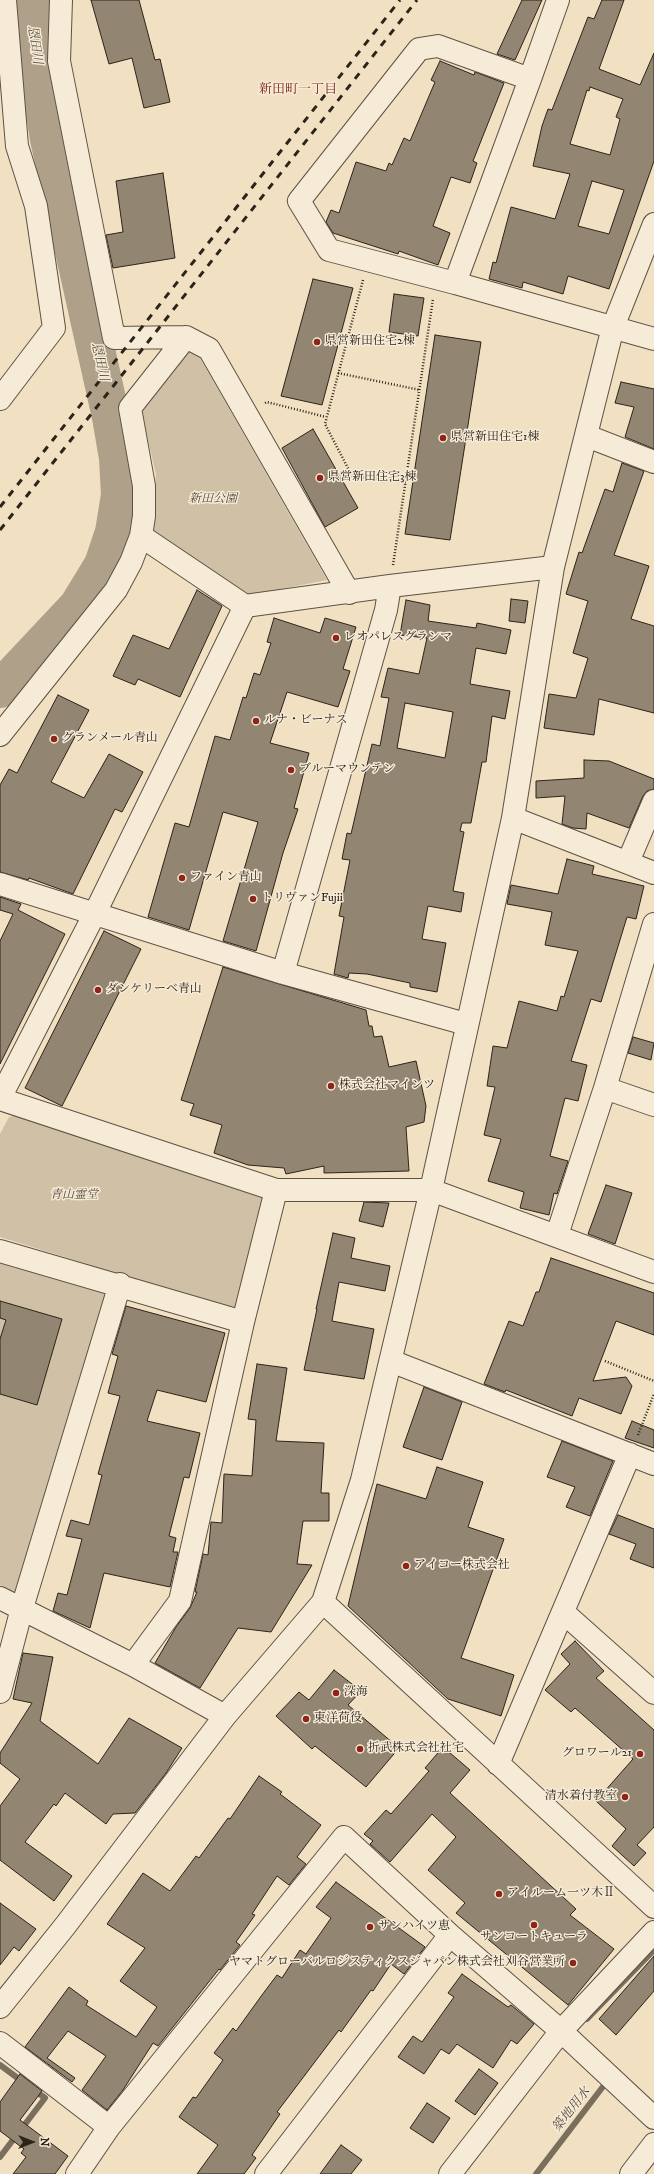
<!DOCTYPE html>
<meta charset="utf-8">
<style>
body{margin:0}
#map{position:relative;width:654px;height:2174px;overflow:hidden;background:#f1e0c2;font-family:"IM FELL DW Pica",serif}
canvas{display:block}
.north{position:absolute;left:12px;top:2122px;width:40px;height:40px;-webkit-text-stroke:3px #f6ebd7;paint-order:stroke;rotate:90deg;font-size:11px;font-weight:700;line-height:16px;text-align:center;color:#2c231a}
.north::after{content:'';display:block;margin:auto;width:14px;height:18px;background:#2c231a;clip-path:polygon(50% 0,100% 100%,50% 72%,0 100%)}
</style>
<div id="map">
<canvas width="654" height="2174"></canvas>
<div class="north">N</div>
</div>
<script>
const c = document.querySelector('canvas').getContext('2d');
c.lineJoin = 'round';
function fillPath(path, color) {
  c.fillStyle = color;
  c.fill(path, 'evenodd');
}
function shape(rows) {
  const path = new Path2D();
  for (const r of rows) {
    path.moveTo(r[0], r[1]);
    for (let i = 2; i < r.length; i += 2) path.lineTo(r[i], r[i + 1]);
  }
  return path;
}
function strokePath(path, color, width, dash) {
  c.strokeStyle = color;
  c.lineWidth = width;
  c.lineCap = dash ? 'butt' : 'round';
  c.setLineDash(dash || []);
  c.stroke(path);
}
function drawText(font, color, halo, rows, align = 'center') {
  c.font = font + ' "IM FELL DW Pica","Noto Serif JP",serif';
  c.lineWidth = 3;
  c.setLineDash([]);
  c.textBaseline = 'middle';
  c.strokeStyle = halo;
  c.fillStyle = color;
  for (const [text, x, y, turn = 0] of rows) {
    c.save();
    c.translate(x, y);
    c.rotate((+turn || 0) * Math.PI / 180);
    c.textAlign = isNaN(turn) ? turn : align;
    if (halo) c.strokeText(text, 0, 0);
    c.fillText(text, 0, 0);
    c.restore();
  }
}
const green = shape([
 [188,351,200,358,327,580,250,595,150,530,156,474,141,412],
 [18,1115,259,1190,266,1200,240,1305,232,1309,0,1237,0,1134,9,1117],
 [0,1258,101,1287,108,1297,22,1589,13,1592,0,1585]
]);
const stream = shape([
 [587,2019,654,1950],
 [0,2065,23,2082],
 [0,2157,45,2098,34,2090],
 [536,2174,605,2084,602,2081]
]);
const river = shape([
 [0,689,78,606,103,565,114,532,120,495,118,458,111,417,49,139,30,21,33,0]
]);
const building = shape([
 [91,0,139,0,155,60,160,59,170,102,144,108,132,58,109,64,91,0],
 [522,0,542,0,515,60,497,54,522,0],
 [602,0,624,0,599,69,640,85,654,53,654,161,609,289,568,276,563,294,523,282,522,288,489,279,493,262,496,263,511,207,555,219,570,174,533,166,542,126,548,109,552,110,588,17,594,19,602,0],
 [590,87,623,99,616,117,620,119,610,155,570,144,587,90,589,91,590,87],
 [592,181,624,190,609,234,578,226,592,181],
 [440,61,474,75,475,72,504,83,473,161,477,163,470,183,451,177,433,226,450,233,438,265,399,251,398,254,333,233,326,222,331,210,339,213,356,162,386,171,389,163,392,165,404,138,410,141,435,82,431,80,440,61],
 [163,173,175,258,113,268,106,235,123,232,116,181,163,173],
 [313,279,353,288,322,405,281,396,313,279],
 [394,294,424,298,418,336,389,332,394,294],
 [435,335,481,342,450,540,405,534,435,335],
 [621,382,654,389,654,449,625,437,634,407,615,403,621,382],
 [313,429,358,508,325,527,282,448,313,429],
 [622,463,644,471,614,555,649,566,631,619,654,626,654,713,599,699,594,735,544,728,549,694,576,698,588,658,573,653,588,601,566,594,579,552,582,553,605,489,613,492,622,463],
 [197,590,222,606,180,697,138,679,135,685,113,676,133,635,169,649,197,590],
 [511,599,528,601,525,623,509,621,511,599],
 [406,600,430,605,428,621,476,628,477,623,511,630,506,654,476,648,470,684,510,691,505,719,492,716,486,762,482,762,471,823,462,823,460,831,464,832,453,891,464,893,461,912,428,906,422,939,446,943,437,992,410,987,410,983,367,974,349,973,348,978,334,974,344,917,339,916,350,860,342,859,347,833,351,834,372,744,380,746,389,698,381,697,388,668,419,674,427,638,400,635,406,600],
 [405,703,453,712,445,758,397,748,405,703],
 [274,618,320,633,325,618,356,627,343,669,350,671,338,707,287,692,270,743,309,753,294,808,298,809,283,853,256,951,223,941,258,822,223,812,189,930,148,917,175,823,189,827,215,736,230,740,243,697,246,698,254,673,260,675,271,643,267,642,274,618],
 [58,695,89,710,51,782,84,798,109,754,143,772,122,812,115,809,73,894,29,878,28,880,0,872,0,785,9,769,17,773,58,695],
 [584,760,609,761,654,779,654,789,647,791,643,796,629,828,587,813,586,829,573,828,562,824,565,796,536,798,536,781,584,778,584,760],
 [567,859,594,866,592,874,644,886,636,919,627,917,601,1002,591,999,571,1061,587,1065,578,1101,565,1098,550,1156,568,1161,557,1194,554,1193,549,1215,520,1208,524,1192,488,1181,501,1139,484,1135,495,1087,487,1086,493,1046,507,1048,519,1001,557,1011,561,996,564,997,578,951,545,945,552,912,507,904,511,885,558,894,567,859],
 [0,897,21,904,18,910,65,934,0,1064,0,941,13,914,0,910,0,897],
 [104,931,141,949,62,1106,25,1088,104,931],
 [223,967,366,1010,369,1026,372,1026,374,1037,382,1036,389,1067,416,1061,426,1106,424,1122,406,1127,409,1171,324,1173,324,1166,286,1174,284,1168,248,1165,214,1153,222,1125,190,1115,194,1104,181,1100,223,967],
 [633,1037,654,1043,651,1060,628,1053,633,1037],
 [606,1185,632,1193,615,1244,588,1234,606,1185],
 [364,1202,389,1203,383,1227,359,1221,364,1202],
 [333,1233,355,1238,351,1258,390,1266,385,1291,339,1282,332,1321,374,1329,364,1379,304,1370,317,1309,316,1309,333,1233],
 [551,1258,654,1293,654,1335,616,1321,593,1381,626,1377,632,1386,621,1414,579,1398,572,1416,506,1390,505,1392,484,1384,509,1321,523,1326,536,1292,539,1292,551,1258],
 [0,1301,62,1319,37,1405,0,1394,0,1339,6,1320,0,1318,0,1301],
 [126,1306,225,1333,206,1402,157,1390,147,1421,200,1433,189,1478,184,1477,169,1536,176,1538,173,1552,178,1552,170,1587,104,1573,90,1628,53,1611,58,1593,67,1595,82,1539,66,1536,71,1520,89,1525,102,1475,98,1474,120,1396,108,1393,118,1356,112,1354,126,1306],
 [257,1364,287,1368,276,1441,324,1443,321,1493,329,1493,329,1521,303,1521,297,1564,312,1565,271,1632,238,1628,200,1688,155,1663,176,1627,190,1608,197,1592,195,1592,203,1554,208,1555,211,1522,222,1523,224,1474,252,1476,256,1420,248,1419,257,1364],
 [424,1387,462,1402,442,1460,403,1447,424,1387],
 [632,1421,654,1430,654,1448,625,1438,632,1421],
 [562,1441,613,1461,590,1516,566,1507,575,1487,547,1477,562,1441],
 [437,1467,483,1482,468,1527,504,1539,461,1658,514,1675,501,1716,448,1699,348,1606,377,1484,426,1499,437,1467],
 [618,1515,654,1529,654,1568,630,1559,636,1544,609,1534,618,1515],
 [575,1641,604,1671,596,1678,654,1730,654,1827,637,1845,646,1853,634,1866,612,1846,626,1829,596,1801,633,1759,575,1708,571,1712,545,1690,570,1664,561,1654,575,1641],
 [23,1653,53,1657,40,1721,98,1764,129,1718,182,1748,166,1773,135,1813,113,1814,106,1824,65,1793,56,1806,54,1804,25,1842,72,1876,54,1901,0,1860,0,1806,20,1779,0,1763,0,1753,32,1703,13,1699,23,1653],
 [334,1670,361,1691,348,1705,399,1748,366,1787,315,1746,312,1749,276,1716,299,1692,309,1700,334,1670],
 [443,1747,470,1770,450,1793,576,1909,570,1915,614,1949,568,2005,456,1913,465,1903,428,1870,456,1837,432,1814,390,1862,370,1844,373,1841,364,1834,386,1810,391,1814,429,1771,425,1768,443,1747],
 [259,1776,282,1792,280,1794,321,1825,297,1857,306,1864,289,1885,277,1876,252,1914,255,1915,236,1942,240,1945,220,1970,219,1969,158,2046,153,2043,123,2090,107,2110,82,2090,106,2056,68,2031,47,2058,75,2078,72,2082,25,2047,69,1987,88,2001,86,2005,136,2037,157,2007,120,1981,145,1948,107,1924,143,1873,170,1891,196,1856,199,1858,228,1818,230,1819,259,1776],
 [336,1882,425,1947,404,1974,391,1964,373,1991,371,1990,341,2032,339,2030,277,2112,280,2114,252,2155,256,2158,244,2174,197,2174,218,2145,179,2117,193,2097,196,2098,223,2060,214,2053,233,2028,236,2031,262,1995,277,1975,282,1978,300,1950,306,1954,331,1918,316,1907,336,1882],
 [0,1903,36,1929,19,1951,14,1947,0,1965,0,1903],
 [654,1956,654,1991,616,2035,599,2019,654,1956],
 [462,1974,508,2007,511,2005,534,2024,517,2044,511,2040,493,2068,457,2044,449,2054,441,2049,424,2074,398,2057,413,2036,422,2042,454,1997,448,1993,462,1974],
 [479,2069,498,2083,475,2115,455,2101,479,2069],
 [20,2074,42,2091,20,2120,68,2156,55,2174,13,2174,26,2157,21,2153,24,2149,0,2131,0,2102,20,2074],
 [427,2103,450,2118,433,2143,410,2128,427,2103],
 [341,2145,362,2160,351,2174,320,2174,341,2145]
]);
const path = shape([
 [363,280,325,424,352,476,406,482],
 [338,373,420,390],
 [265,403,267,402,326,417],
 [393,565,433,299],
 [605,1361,654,1381],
 [638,1435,654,1394]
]);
const minor = shape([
 [61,0,59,61,114,338,186,337,209,349,349,593],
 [530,79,438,46,419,49,299,201,329,250,455,283,530,79,558,0],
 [455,283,654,339],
 [0,399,54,328,36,206,17,146,5,0],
 [587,436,654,462],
 [141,536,245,606],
 [0,735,116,590,131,562,141,536,144,516,144,486,130,408,186,337],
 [513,818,654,873],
 [628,862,654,801],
 [0,884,283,973,466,1024],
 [283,973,386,610,390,586],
 [605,1088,654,1105],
 [0,1098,94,915,245,606,390,586,553,567],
 [0,1099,276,1190,431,1190,654,1272],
 [557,1235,605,1088,654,924],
 [0,1251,243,1322],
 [391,1361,654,1464],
 [0,1598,133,1665,225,1716],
 [323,1602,654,1907],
 [564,1613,654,1693],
 [133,1665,180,1601,243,1322,276,1190],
 [0,1692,22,1608,120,1284],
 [498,1764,630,1454],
 [0,2007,65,1926,225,1716,323,1602,362,1480,431,1190,513,818,553,567,613,327,654,224],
 [0,2043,109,2127],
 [77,2174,109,2127,344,1837,450,1935,561,2031,654,2118],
 [266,2174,450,1935],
 [450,2174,561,2031,654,1932],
 [631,2174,654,2144]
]);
const rail = shape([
 [0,507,400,0],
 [0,530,417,0]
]);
const markers = [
 [317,342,4,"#8f2418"],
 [443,438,4,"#8f2418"],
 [320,478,4,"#8f2418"],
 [336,638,4,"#8f2418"],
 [256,721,4,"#8f2418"],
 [54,739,4,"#8f2418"],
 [291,770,4,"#8f2418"],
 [182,878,4,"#8f2418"],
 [253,899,4,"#8f2418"],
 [98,990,4,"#8f2418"],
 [331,1086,4,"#8f2418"],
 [406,1566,4,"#8f2418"],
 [336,1693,4,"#8f2418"],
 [306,1719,4,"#8f2418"],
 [360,1749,4,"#8f2418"],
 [640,1754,4,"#8f2418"],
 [625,1797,4,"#8f2418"],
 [499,1894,4,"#8f2418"],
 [534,1925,4,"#8f2418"],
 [370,1927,4,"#8f2418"],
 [573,1963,4,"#8f2418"]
];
const poiNames = [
 ["県営新田住宅2棟",325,342],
 ["県営新田住宅1棟",451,438],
 ["県営新田住宅3棟",328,478],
 ["レオパレスグランマ",344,638],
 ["ルナ・ビーナス",264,721],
 ["グランメール青山",62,739],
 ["ブルーマウンテン",299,770],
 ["ファイン青山",190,878],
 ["トリヴァンFujii",261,899],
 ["ダンケリーベ青山",106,990],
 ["株式会社マインツ",339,1086],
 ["アイコー株式会社",414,1566],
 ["深海",344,1693],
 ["東洋荷役",314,1719],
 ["折武株式会社社宅",368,1749],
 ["グロワール21",632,1754,"right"],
 ["清水着付教室",617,1797,"right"],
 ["アイルーム一ツ木Ⅱ",507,1894],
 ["サンハイツ恵",378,1927],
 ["サンコートキューラ",534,1938,"center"],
 ["ヤマトグローバルロジスティクスジャパン株式会社刈谷営業所",565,1963,"right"]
];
const parkNames = [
 ["新田公園",213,500],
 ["青山霊堂",74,1196]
];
const waterNames = [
 ["恩田川",34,45,82],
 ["恩田川",99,362,77],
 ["築地用水",572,2110,-52]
];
const neighbourhoodNames = [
 ["新田町一丁目",298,90]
];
fillPath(green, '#d0c0a5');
strokePath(stream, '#7a6e5d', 6);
strokePath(river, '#aea089', 38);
fillPath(building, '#928571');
strokePath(building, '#2c231a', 1);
strokePath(minor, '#5d5244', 24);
strokePath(path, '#2c231a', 2.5, [1, 2]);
strokePath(minor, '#f6ebd7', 22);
strokePath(rail, '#2c231a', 3, [7, 7]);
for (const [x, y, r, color] of markers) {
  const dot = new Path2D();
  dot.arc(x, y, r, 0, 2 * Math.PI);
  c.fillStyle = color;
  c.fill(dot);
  strokePath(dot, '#f6ebd7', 1.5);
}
drawText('12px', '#2c231a', '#f6ebd7', poiNames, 'left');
drawText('italic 12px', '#554a3d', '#f6ebd7', parkNames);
drawText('italic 13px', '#5a4f41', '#f6ebd7', waterNames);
drawText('13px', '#7a1f14', '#f6ebd7', neighbourhoodNames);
</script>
